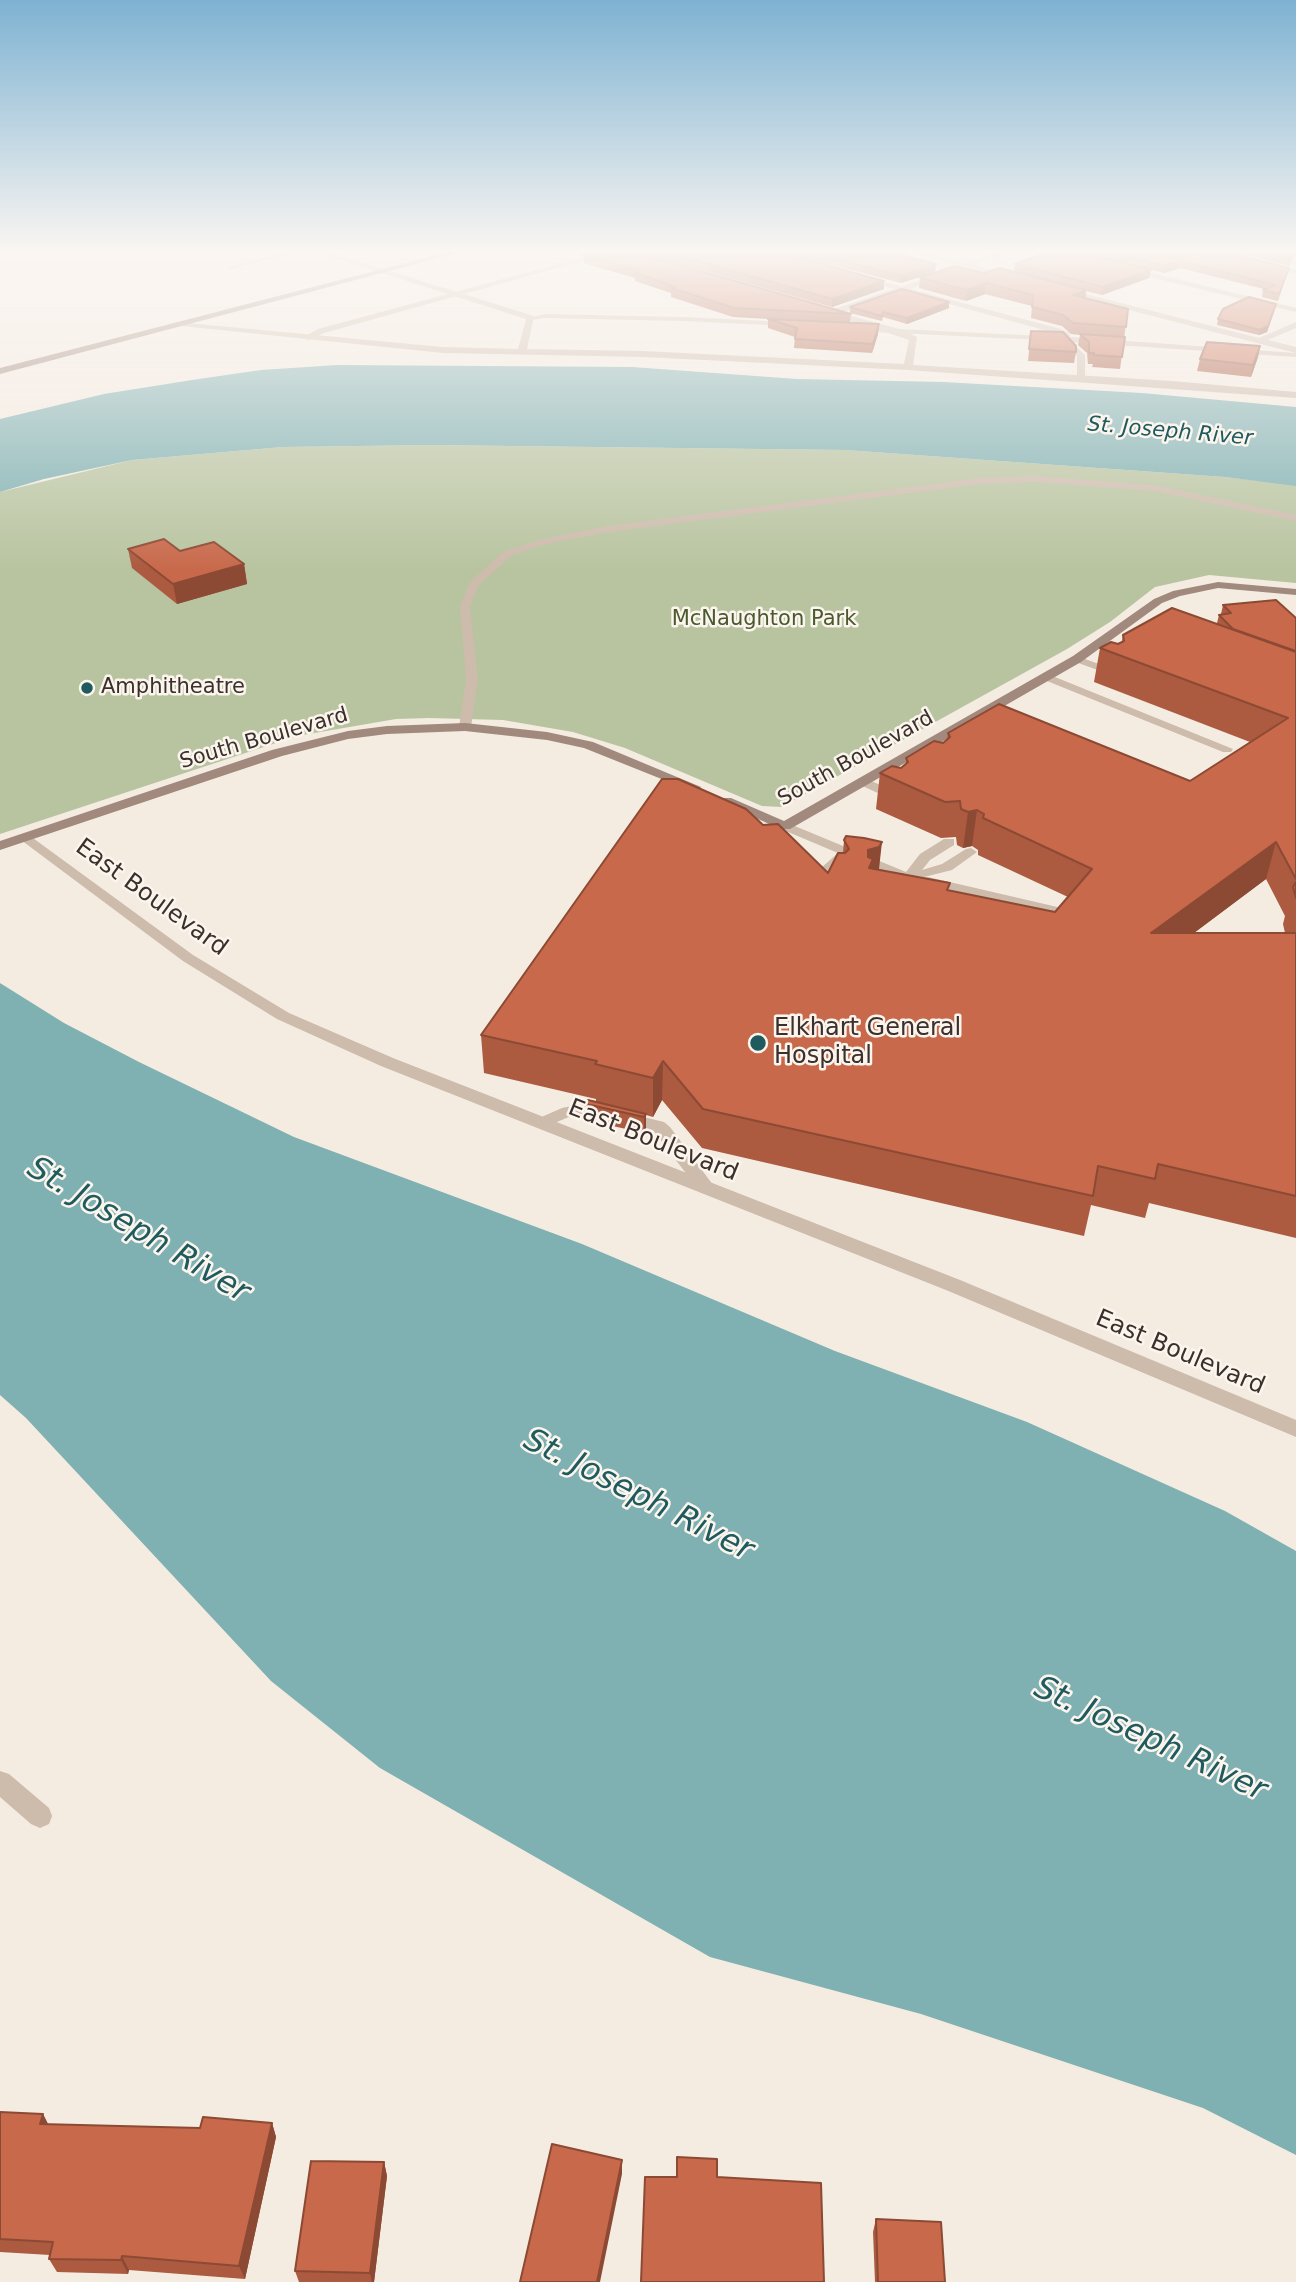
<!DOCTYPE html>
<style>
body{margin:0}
canvas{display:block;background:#f4ebe1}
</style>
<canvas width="1296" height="2282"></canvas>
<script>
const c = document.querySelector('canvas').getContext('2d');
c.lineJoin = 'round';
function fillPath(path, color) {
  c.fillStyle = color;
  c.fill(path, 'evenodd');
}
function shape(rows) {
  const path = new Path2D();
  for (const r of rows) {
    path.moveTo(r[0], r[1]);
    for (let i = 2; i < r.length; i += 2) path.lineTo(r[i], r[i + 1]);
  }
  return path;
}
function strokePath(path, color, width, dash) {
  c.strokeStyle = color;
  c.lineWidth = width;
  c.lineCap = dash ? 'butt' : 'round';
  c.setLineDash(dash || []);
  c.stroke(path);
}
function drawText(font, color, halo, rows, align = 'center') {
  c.font = font + ' "DejaVu Sans",sans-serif';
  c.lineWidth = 5;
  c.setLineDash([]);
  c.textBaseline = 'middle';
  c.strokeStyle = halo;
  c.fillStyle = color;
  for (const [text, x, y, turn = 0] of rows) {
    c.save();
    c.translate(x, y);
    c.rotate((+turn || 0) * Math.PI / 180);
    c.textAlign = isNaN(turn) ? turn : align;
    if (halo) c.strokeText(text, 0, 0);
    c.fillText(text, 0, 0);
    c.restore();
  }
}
const green = shape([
 [431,445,845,450,1225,477,1296,485,1296,583,1209,575,1155,587,1110,622,1067,649,782,807,762,806,625,748,573,732,503,720,429,718,396,719,297,736,0,834,0,492,132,460,283,447]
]);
const water = shape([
 [337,365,632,367,797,379,943,382,1142,393,1296,407,1296,486,1225,477,845,450,431,445,283,447,132,460,44,479,0,492,0,419,104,394,192,380,261,370],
 [0,983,64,1023,139,1062,294,1137,582,1244,835,1351,1027,1422,1225,1511,1296,1551,1296,2155,1203,2108,921,2014,710,1957,380,1768,271,1681,26,1418,0,1395]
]);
const lane = shape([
 [288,251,299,251,231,269,227,267,288,251],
 [607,251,618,251,324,333,309,340,302,338,318,329,607,251],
 [1131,268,1296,308,1296,312,1128,272,1131,268],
 [862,276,1061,329,1069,333,1070,337,1296,353,1296,357,1071,342,1085,355,1085,378,1081,380,1077,378,1077,356,1063,341,855,331,858,327,1062,337,1055,333,862,280,862,276],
 [545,314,684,317,787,322,791,324,787,326,684,321,545,318,531,320,527,318,545,314],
 [1036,476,1154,485,1296,515,1296,521,1154,491,1036,482,980,484,608,532,542,545,511,556,478,586,470,607,478,680,471,727,465,730,459,727,466,680,460,607,469,583,503,552,540,540,608,526,980,478,1036,476],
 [1077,656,1115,670,1117,672,1111,675,1073,661,1073,657,1077,656],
 [1042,675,1050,675,1233,749,1231,752,1223,752,1042,679,1042,675],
 [862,777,899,793,901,796,899,799,891,799,858,784,856,781,862,777],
 [785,822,906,872,920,854,944,839,954,839,954,845,930,860,922,870,942,864,966,849,971,848,977,852,952,870,920,878,928,877,1066,909,1073,913,1063,925,1058,926,1051,922,1057,915,923,884,913,885,848,857,835,869,836,876,844,884,842,887,832,887,823,877,821,868,838,853,781,829,781,823,785,822],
 [586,1103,610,1109,613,1113,605,1118,586,1113,571,1116,543,1128,535,1123,537,1119,562,1108,586,1103],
 [627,1113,664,1122,670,1127,713,1185,715,1189,713,1193,701,1193,653,1130,622,1122,619,1118,622,1114,627,1113]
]);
const street = shape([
 [313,251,325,251,534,316,527,349,643,351,904,364,909,340,825,312,941,273,944,277,841,313,903,330,917,337,913,365,1172,381,1296,392,1296,398,908,370,643,357,443,353,172,325,176,322,443,347,518,349,526,319,313,251],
 [906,251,919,251,966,263,1001,251,1013,251,975,265,1015,277,1011,279,906,251],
 [1262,263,1296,270,1296,274,1262,267,1262,263],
 [1062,288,1259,338,1296,322,1296,328,1268,340,1296,347,1296,353,1059,292,1062,288],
 [26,833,193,955,289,1013,393,1058,960,1280,1296,1420,1296,1437,946,1290,381,1066,277,1019,183,961,21,840,19,837,26,833],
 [0,1771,9,1774,49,1808,52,1816,49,1824,40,1828,31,1824,0,1797,0,1771]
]);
const secondary = shape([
 [452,251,465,251,0,374,0,368,452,251],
 [1218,582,1296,589,1296,595,1218,588,1180,596,1162,603,1081,662,790,829,780,829,719,801,721,798,731,798,784,821,1073,656,1154,599,1173,591,1218,582],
 [465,723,547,732,593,742,701,787,699,790,689,790,584,748,547,740,465,731,387,734,348,739,282,756,0,850,0,841,272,750,348,731,387,726,465,723]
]);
const wall = shape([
 [634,251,776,251,884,289,832,307],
 [779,251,886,251,936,264,935,272,901,283],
 [1074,251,1221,251,1289,268,1278,301,1262,297,1263,290,1264,289,1180,268,1164,273],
 [1228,251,1296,251,1290,266],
 [583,255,851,314,850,323,878,334,872,353,794,348,795,337,768,328,768,319,733,317,671,297,671,293,635,281,635,278,584,263],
 [1015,264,1151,270,1149,278,1102,295,1086,291,1085,298,1128,309,1120,369,1092,367,1093,364,1088,364,1087,353,1078,345,1080,335,1071,334,1062,326,1031,318,1032,306,985,294,966,301,919,288,920,278,1014,272],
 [949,302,949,308,907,324,883,317,882,321,850,313,850,307],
 [1275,309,1267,332,1259,335,1217,325,1218,319],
 [1031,331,1076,352,1074,363,1028,361],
 [1260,346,1258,357,1251,377,1197,371,1200,359],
 [128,549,180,551,244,564,247,584,177,604,132,568],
 [1223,605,1296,618,1296,1238,1149,1203,1145,1218,1091,1205,1084,1236,702,1148,662,1100,653,1117,646,1115,646,1131,644,1133,586,1120,586,1104,596,1102,596,1099,484,1073,481,1035,763,825,828,873,843,853,844,840,879,869,949,891,1055,912,1068,897,978,855,978,850,972,846,963,848,957,845,956,837,941,838,876,809,880,773,901,768,906,764,906,758,943,743,947,739,948,733,1190,781,1250,742,1094,682,1100,648,1122,642,1123,635,1217,623,1219,615,1221,614],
 [1266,879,1285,916,1283,924,1285,933,1194,933],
 [0,2112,43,2114,48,2124,200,2128,272,2123,276,2137,245,2279,129,2270,128,2274,57,2272,49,2259,50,2255,0,2252],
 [384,2162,387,2176,374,2282,299,2282,295,2271],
 [876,2219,945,2282,875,2282,873,2232]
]);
const shadedWall = shape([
 [1181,261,1180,268,1164,273,1165,266],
 [936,264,935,272,901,283,901,276],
 [1151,270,1149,278,1102,295,1103,287],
 [884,281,884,289,832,307,832,299],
 [986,283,985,294,966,301,967,290],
 [1086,290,1085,301,1073,295],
 [949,302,949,308,907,324,907,318],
 [1276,304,1267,332,1259,335,1260,330],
 [879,324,878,334,872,353,873,344],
 [1260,346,1258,357,1251,377,1253,365],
 [244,564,247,584,177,604,173,584],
 [977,810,972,846,963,848,968,812],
 [882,842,878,878,865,905,868,850],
 [1276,842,1266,879,1143,971,1151,933],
 [663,1061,662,1100,653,1117,653,1078],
 [646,1114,646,1131,644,1133,644,1117],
 [43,2114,50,2128,40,2124],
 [272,2123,276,2137,245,2279,239,2266],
 [622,2160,622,2174,600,2282,597,2282],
 [384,2162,387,2176,374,2282,372,2282,370,2273],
 [122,2256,129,2270,128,2274,121,2260]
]);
const building = shape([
 [598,251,630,251,851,314,734,308,671,288,676,287,635,273,640,271,583,255,598,251],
 [661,251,776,251,884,281,832,299,661,251],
 [808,251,886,251,936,264,901,276,808,251],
 [1052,251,1073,251,1151,270,1103,287,1015,264,1052,251],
 [1102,251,1221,251,1289,268,1279,294,1263,290,1275,285,1181,261,1165,266,1102,251],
 [1258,251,1295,251,1292,259,1258,251],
 [954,266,984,273,999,268,1086,290,1073,295,1128,309,1126,327,1073,323,1063,315,1032,307,1033,295,986,283,967,290,920,278,954,266],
 [902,289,949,302,907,318,883,312,882,316,850,307,902,289],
 [1249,297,1276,304,1268,326,1260,330,1218,319,1223,309,1249,297],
 [768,319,879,324,873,344,795,339,797,328,768,319],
 [1031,331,1063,332,1076,346,1076,352,1029,349,1031,331],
 [1080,334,1125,337,1122,357,1094,355,1094,353,1089,353,1089,342,1080,334],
 [1207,342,1260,346,1253,365,1200,359,1207,342],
 [164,539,180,551,214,542,244,564,173,584,128,549,164,539],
 [1276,600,1296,618,1296,651,1233,629,1219,615,1231,613,1223,605,1276,600],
 [1172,608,1296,652,1296,879,1276,842,1151,933,1296,933,1296,1196,1158,1164,1155,1179,1098,1166,1093,1196,703,1109,663,1061,653,1078,595,1064,597,1061,481,1035,662,779,678,779,746,809,763,825,778,824,828,873,838,853,845,853,849,849,844,840,846,836,864,838,882,842,879,847,868,850,868,857,873,859,869,868,950,883,947,890,1055,912,1092,869,983,818,984,814,977,810,968,812,961,809,960,801,945,802,880,773,892,766,901,768,908,762,906,758,934,741,943,743,950,737,948,733,999,704,1190,781,1288,718,1100,648,1111,642,1118,644,1124,641,1123,635,1172,608],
 [1296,882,1296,898,1293,887,1296,882],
 [588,1100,646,1114,644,1117,586,1104,588,1100],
 [0,2112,43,2114,40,2124,200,2128,203,2117,272,2123,239,2266,122,2256,121,2260,49,2259,53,2242,0,2239,0,2112],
 [552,2144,622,2160,597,2282,520,2282,552,2144],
 [677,2157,717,2159,717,2177,821,2183,824,2282,641,2282,645,2177,677,2177,677,2157],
 [311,2161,384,2162,370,2273,295,2271,311,2161],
 [876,2219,941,2222,945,2282,878,2282,876,2219]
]);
const markers = [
 [87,688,7,"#1f5a5e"],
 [758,1043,9,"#1f5a5e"]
];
const farWaternames = [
 ["St. Joseph River",1170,432,5]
];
const farParknames = [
 ["McNaughton Park",764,620]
];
const farPoinames = [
 ["Amphitheatre",101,688]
];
const farStreetnames = [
 ["South Boulevard",264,739,-16],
 ["South Boulevard",856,759,-29]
];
const streetNames = [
 ["East Boulevard",151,898,36],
 ["East Boulevard",653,1141,22],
 ["East Boulevard",1180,1353,23]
];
const poiNames = [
 ["Elkhart General",774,1029],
 ["Hospital",774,1057]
];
const nearWaternames = [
 ["St. Joseph River",138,1231,31],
 ["St. Joseph River",638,1496,27],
 ["St. Joseph River",1150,1740,25]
];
fillPath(green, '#b8c4a0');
fillPath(water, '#7fb0b2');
fillPath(lane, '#cdbbac');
fillPath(street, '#cdbbac');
fillPath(secondary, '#a18a7d');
fillPath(wall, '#ac5a40');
fillPath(shadedWall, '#8c4a34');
fillPath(building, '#c8694b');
strokePath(building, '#8c4a34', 2);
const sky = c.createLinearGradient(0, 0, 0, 570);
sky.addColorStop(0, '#7eb2d2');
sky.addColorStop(0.44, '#faf6f2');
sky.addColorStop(1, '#faf6f200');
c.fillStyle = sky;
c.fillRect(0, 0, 1296, 570);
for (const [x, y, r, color] of markers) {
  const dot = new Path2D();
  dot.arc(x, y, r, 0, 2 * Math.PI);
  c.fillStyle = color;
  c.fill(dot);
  strokePath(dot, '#fbf5ee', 2.5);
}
drawText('italic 21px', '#1f5a5e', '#fbf5ee', farWaternames);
drawText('21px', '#4a5a2e', '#fbf5ee', farParknames);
drawText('21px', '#3b302b', '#fbf5ee', farPoinames, 'left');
drawText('21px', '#3b302b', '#fbf5ee', farStreetnames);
drawText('24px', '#3b302b', '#fbf5ee', streetNames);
drawText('24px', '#3b302b', '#fbf5ee', poiNames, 'left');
drawText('italic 32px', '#1f5a5e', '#fbf5ee', nearWaternames);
</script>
